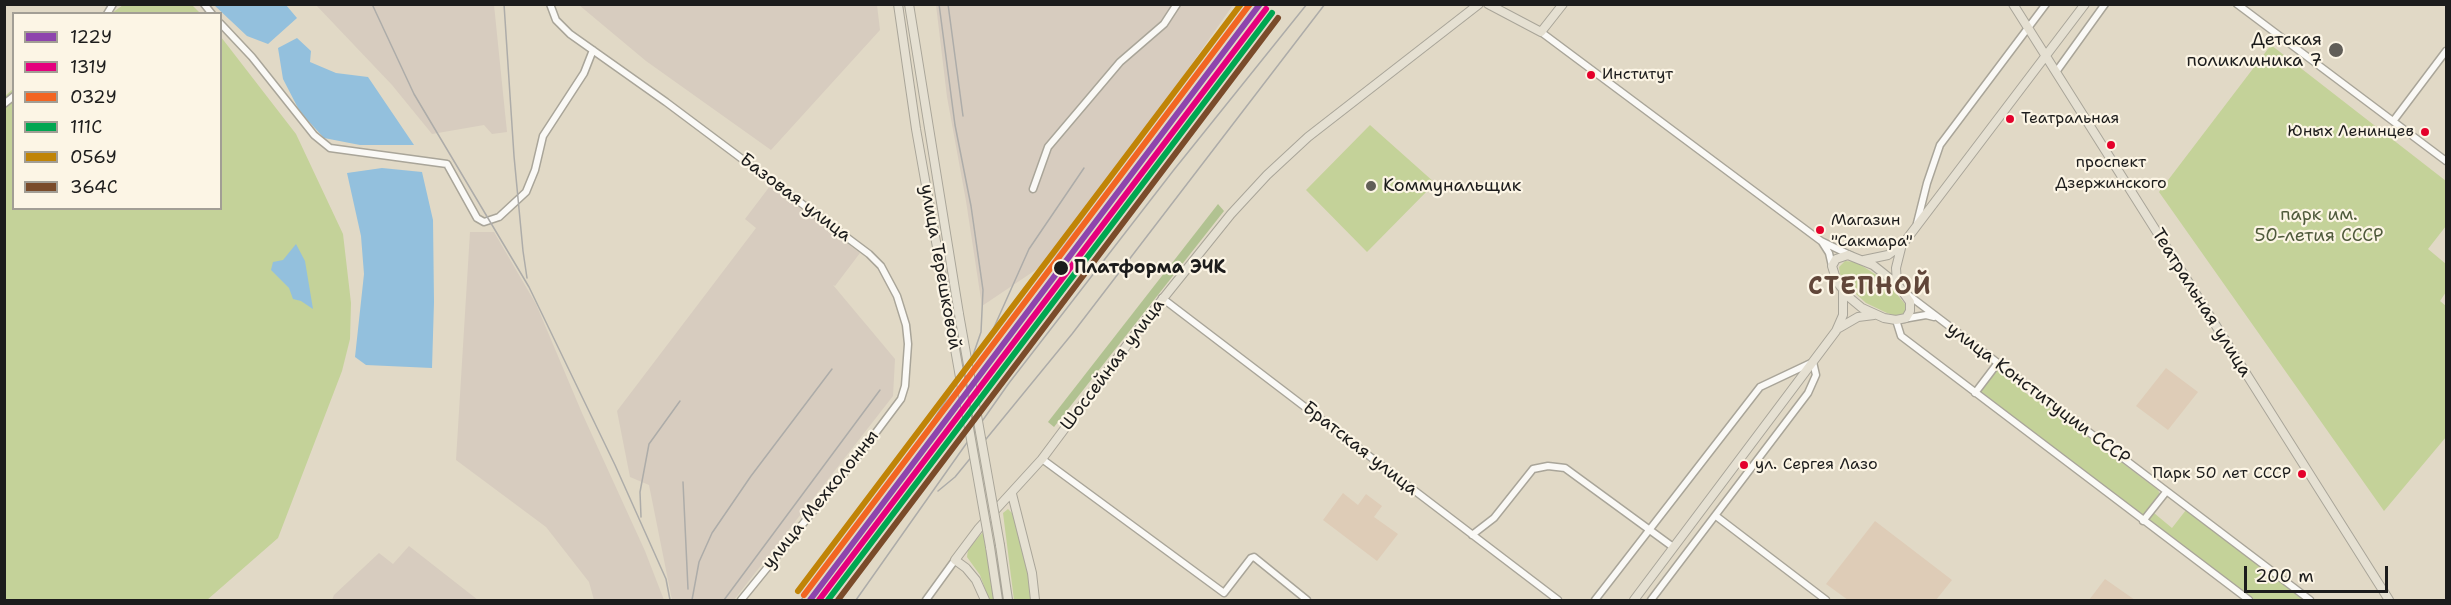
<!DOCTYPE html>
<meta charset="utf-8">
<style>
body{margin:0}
#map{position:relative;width:2451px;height:605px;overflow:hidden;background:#e1d9c6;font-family:"Shantell Sans",sans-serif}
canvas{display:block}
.frame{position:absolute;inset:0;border:6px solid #1c1c1c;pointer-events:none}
.legend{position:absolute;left:12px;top:12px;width:210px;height:198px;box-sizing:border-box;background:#fcf5e5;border:2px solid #a29e95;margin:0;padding:8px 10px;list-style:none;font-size:18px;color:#1c1c1c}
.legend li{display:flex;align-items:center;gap:12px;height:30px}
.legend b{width:30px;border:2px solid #a29e95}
.scale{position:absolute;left:2244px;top:566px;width:144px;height:27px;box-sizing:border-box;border:3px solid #1c1c1c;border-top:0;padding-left:8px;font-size:18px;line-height:21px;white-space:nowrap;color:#1c1c1c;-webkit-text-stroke:4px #fcf5e5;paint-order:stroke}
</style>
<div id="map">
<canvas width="2451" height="605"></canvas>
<div class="frame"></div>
<ul class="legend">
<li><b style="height:8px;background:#8e44ad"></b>122У</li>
<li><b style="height:8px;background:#e5007d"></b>131У</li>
<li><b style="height:8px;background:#f26522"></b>032У</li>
<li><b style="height:8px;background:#00a651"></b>111С</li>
<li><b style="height:8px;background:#c08407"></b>056У</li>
<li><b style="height:8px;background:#7a4b2a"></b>364С</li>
</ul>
<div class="scale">200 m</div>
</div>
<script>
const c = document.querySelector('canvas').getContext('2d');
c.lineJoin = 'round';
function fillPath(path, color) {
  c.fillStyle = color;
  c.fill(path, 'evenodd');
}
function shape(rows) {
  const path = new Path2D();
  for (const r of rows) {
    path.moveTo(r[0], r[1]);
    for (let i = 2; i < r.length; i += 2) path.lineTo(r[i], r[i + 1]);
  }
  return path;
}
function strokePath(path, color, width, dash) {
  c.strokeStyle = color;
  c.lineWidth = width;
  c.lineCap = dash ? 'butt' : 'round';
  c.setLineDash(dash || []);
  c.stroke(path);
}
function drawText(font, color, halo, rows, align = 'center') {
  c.font = font + ' "Shantell Sans",sans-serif';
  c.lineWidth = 4.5;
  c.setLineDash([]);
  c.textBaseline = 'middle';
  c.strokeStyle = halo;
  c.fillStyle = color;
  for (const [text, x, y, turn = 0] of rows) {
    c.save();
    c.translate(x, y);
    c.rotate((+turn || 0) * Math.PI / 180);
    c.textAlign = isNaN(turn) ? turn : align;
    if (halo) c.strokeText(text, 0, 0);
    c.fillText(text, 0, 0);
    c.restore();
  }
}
const built = shape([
 [2166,368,2198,392,2168,430,2136,406],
 [1343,493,1358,505,1366,494,1382,506,1374,517,1398,534,1377,561,1323,520],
 [1875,521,1952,580,1936,600,1848,600,1826,584],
 [2105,579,2135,600,2089,600]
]);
const industrial = shape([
 [316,5,494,5,507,132,492,134,484,125,432,134,392,85],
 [579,5,877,5,880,30,771,150,646,61],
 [936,5,1233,5,1058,255,982,306,966,201,947,97],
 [770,186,860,253,835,286,833,285,895,359,893,396,734,600,672,600,649,485,630,477,617,411,756,228,745,219],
 [470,232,494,232,536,304,582,413,645,551,664,600,594,600,589,582,546,527,456,460],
 [409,546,478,600,332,600,334,595,379,553,393,564]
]);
const green = shape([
 [123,5,192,5,200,13,112,13],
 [221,37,296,134,343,234,351,303,350,339,342,371,278,538,207,600,5,600,5,96,13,89,14,208,220,208],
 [2271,45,2446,181,2446,226,2428,249,2446,264,2446,292,2440,301,2446,306,2446,437,2384,511,2159,192],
 [1370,125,1435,183,1367,252,1306,190],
 [1845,261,1856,262,1886,281,1905,304,1907,309,1905,314,1900,317,1887,313,1866,303,1854,292,1840,274,1839,267],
 [1996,368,2021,386,2023,391,2034,399,2038,399,2158,490,2160,494,2143,516,1979,391],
 [1008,509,1013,514,1029,579,1032,600,1014,600,1003,513],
 [2186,510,2268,573,2304,600,2255,600,2149,520,2154,513,2172,528],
 [983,532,994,600,989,600,980,575,967,557,968,549]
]);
const forest = shape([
 [1218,204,1224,211,1054,427,1048,422]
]);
const water = shape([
 [214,5,286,5,297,18,268,44,247,36],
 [297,38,311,51,310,62,336,73,368,77,414,145,360,145,324,138,300,112,283,79,278,48],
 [382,168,422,172,433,220,434,302,432,368,366,365,355,357,364,274,361,236,347,173],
 [296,244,305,261,313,309,301,301,293,299,289,288,271,270,273,262,283,260]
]);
const minor = shape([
 [204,4,212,14],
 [550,4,556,20,570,34,666,102,869,254,881,266,897,296,906,325,908,344,905,386,901,399,862,451,741,600],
 [2237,4,2446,161],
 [107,14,113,4],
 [220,23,252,57,314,135,330,148,447,164,477,218,484,222,499,217,526,192,535,170,543,136,584,73,593,50],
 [1541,32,1821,241,1852,256],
 [2056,72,2105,4],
 [4,104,14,96],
 [2394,120,2446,51],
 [1033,189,1048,147,1120,62,1164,24,1177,4],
 [1917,223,1927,183,1940,145,2046,4],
 [1822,242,1829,253,1832,266],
 [1907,294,2310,600],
 [1162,298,1558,600],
 [1903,319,1926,315,1934,317],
 [1896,320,1901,336,2249,600],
 [1975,393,1997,364],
 [1042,459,1224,593,1251,558,1254,557,1307,600],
 [1716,516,1826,600],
 [2143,521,2166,492],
 [1472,535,1494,518,1533,469,1548,466,1565,468,1673,547],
 [926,600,955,560],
 [1595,600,1760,387,1813,362,1816,375,1808,393,1651,600]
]);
const major = shape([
 [898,4,916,129,949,315],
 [909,4,959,314],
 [1488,4,1541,32,1563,4],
 [2013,4,2389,600],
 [1848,255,1873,265,1898,285,1910,302,1910,311,1906,318,1896,320,1884,318,1862,308,1850,298,1837,282,1832,266,1836,259,1848,255],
 [1864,260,1888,255,1903,244,2085,4],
 [1897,283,1896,268,1901,248],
 [1839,328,1858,317,1874,315],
 [1012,494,1032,573,1035,600],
 [1000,545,1008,600],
 [990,547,998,600],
 [985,600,976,580,966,568,955,560,979,528,1042,459,1145,321,1231,214,1267,175,1308,137,1479,4],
 [1634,600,1836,331,1843,315,1843,290]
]);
const rail = shape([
 [372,4,414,94,529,287,615,465,666,579,670,600],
 [504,4,514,156,523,251,527,278],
 [948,4,963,116],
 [987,343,1029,249,1084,168],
 [972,371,1250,4],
 [683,482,688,589],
 [938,491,955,477,1072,334,1325,4],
 [641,517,640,492,649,444,680,401],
 [692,600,699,562,712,533,751,476,832,369],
 [724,600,880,390],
 [801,600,927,430,971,361,981,332,983,290,971,206,955,125,939,4],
 [856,600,1009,383,1173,171,1307,4]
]);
const majorBridge = shape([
 [959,314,1000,545],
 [949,315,990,547]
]);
const rail1 = shape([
 [810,600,1260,4]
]);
const rail2 = shape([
 [819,600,1266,9]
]);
const rail3 = shape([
 [804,595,1250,4]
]);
const rail4 = shape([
 [828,600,1272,13]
]);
const rail5 = shape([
 [798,591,1241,4]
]);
const rail6 = shape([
 [838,600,1278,18]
]);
const markers = [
 [2336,50,8,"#615e58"],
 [1591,75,5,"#e4002b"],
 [2010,119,5,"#e4002b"],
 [2425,132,5,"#e4002b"],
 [2111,145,5,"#e4002b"],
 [1371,186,6,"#615e58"],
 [1820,230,5,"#e4002b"],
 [1061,268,8,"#1c1c1c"],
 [1744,465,5,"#e4002b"],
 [2302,474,5,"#e4002b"]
];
const busNames = [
 ["Институт",1602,75],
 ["Театральная",2021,119],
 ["Юных Ленинцев",2414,132,"right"],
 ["проспект",2111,163,"center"],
 ["Дзержинского",2111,184,"center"],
 ["Магазин",1831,221],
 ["\"Сакмара\"",1831,242],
 ["ул. Сергея Лазо",1755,465],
 ["Парк 50 лет СССР",2291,474,"right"]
];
const poiNames = [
 ["Детская",2322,40],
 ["поликлиника 7",2322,61],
 ["Коммунальщик",1383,186,"left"]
];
const streetNames = [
 ["Базовая улица",795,198,37],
 ["улица Терешковой",940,267,80],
 ["Театральная улица",2201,303,58],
 ["Шоссейная улица",1113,365,-53],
 ["улица Конституции СССР",2038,394,37],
 ["Братская улица",1360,449,38],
 ["улица Мехколонны",821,500,-51]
];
const parkNames = [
 ["парк им.",2319,215],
 ["50-летия СССР",2319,236]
];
const stopNames = [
 ["Платформа ЭЧК",1074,268]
];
const districtNames = [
 ["СТЕПНОЙ",1870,288]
];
fillPath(built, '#deccb7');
fillPath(industrial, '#d7ccbf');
fillPath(green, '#c4d299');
fillPath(forest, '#b1c291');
fillPath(water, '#93c0dd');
strokePath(minor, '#a9a599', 9);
strokePath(major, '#a9a599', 10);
strokePath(minor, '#faf9f6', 6);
strokePath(major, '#e5e0d2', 8);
strokePath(rail, '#adaca9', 1.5);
strokePath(majorBridge, '#a9a599', 10, []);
strokePath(majorBridge, '#e5e0d2', 8);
strokePath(rail1, '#8e44ad', 6);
strokePath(rail2, '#e5007d', 6);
strokePath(rail3, '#f26522', 6);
strokePath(rail4, '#00a651', 6);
strokePath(rail5, '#c08407', 6);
strokePath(rail6, '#7a4b2a', 6);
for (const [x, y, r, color] of markers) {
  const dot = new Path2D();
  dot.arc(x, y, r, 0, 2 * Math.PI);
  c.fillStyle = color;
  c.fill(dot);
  strokePath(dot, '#fcf5e5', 2);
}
drawText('16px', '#1c1c1c', '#fcf5e5', busNames, 'left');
drawText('18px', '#1c1c1c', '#fcf5e5', poiNames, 'right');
drawText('18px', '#1c1c1c', '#fcf5e5', streetNames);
drawText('18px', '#4f5a3b', '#fcf5e5', parkNames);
drawText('bold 18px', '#1c1c1c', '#fcf5e5', stopNames, 'left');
c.letterSpacing = '1.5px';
drawText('bold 24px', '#614639', '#fcf5e5', districtNames);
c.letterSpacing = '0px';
</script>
